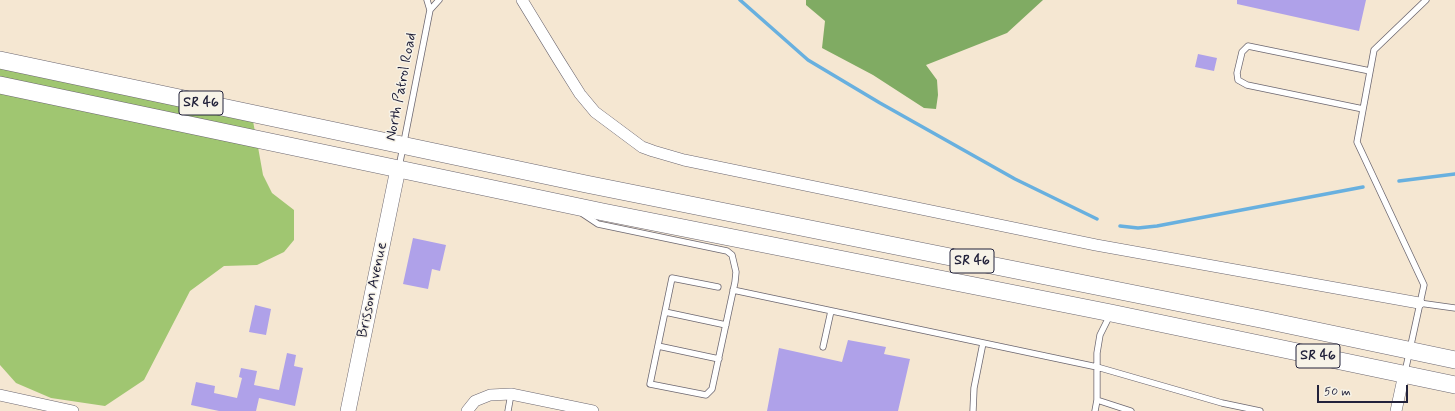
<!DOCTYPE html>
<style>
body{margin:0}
#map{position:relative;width:1455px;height:411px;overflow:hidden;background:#f5e7d2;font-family:Mynerve,sans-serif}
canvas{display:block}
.scale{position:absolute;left:1317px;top:385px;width:91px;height:18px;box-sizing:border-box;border:2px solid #22223b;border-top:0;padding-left:5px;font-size:12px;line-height:14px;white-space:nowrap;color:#22223b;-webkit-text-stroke:3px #f7f3e8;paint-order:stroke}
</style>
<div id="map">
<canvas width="1455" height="411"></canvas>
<div class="scale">50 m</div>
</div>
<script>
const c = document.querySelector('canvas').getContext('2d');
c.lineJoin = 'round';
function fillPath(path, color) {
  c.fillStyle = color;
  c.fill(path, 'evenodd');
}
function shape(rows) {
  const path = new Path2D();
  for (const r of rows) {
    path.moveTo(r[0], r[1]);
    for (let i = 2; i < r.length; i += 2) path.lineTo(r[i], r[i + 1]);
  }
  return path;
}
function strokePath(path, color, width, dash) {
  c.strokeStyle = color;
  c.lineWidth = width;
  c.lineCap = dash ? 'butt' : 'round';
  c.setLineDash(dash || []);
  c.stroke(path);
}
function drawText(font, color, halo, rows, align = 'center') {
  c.font = font + ' Mynerve,sans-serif';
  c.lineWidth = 3;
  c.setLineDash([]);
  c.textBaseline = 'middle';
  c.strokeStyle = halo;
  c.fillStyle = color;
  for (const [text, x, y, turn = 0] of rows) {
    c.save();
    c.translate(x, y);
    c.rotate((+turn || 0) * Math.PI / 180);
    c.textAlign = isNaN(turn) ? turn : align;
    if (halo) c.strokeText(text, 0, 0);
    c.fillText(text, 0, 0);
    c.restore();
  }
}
const green = shape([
 [0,67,253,121,255,132,0,78],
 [0,92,258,147,263,175,272,193,294,210,294,240,284,252,257,265,224,266,190,291,144,380,105,406,51,398,16,383,0,365]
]);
const forest = shape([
 [806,0,1043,0,1007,33,926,65,937,80,938,95,936,109,924,108,873,75,822,48,825,21,806,5]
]);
const stream = shape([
 [740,0,808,60,880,103,1015,179,1097,219],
 [1399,181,1455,174],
 [1120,226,1138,228,1157,226,1363,187]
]);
const building = shape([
 [1237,0,1366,0,1359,31,1237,4],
 [1198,54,1217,58,1214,71,1195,67],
 [413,238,446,245,440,271,432,269,428,289,403,284],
 [255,305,271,309,266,335,249,332],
 [848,340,886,347,884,354,910,359,898,411,767,411,779,348,842,362],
 [287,353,296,355,294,366,303,368,295,406,259,398,256,411,219,411,191,405,196,382,215,386,214,393,237,398,242,378,239,377,241,368,257,371,254,385,279,390]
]);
const lane = shape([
 [430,10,439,0],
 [1363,109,1247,85,1238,80,1237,73,1242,52,1248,46,1370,71],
 [399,167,430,10,427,0],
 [583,214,598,224,727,251,732,255,736,272,735,282,712,389,706,395,650,384,672,278,718,287],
 [733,290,1097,367,1222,403,1260,411],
 [1419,303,1455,308],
 [665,312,726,325],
 [658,346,719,359],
 [823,347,831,311],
 [1405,372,1424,285,1357,142,1374,50,1426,0],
 [1097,400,1131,411],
 [508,411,511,394],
 [973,411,974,388,983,343],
 [1095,411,1097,400,1097,353,1100,335,1110,315]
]);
const street = shape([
 [522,0,558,59,580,94,595,112,642,147,653,151,684,160,1096,245,1419,303],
 [0,395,73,411],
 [467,411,475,401,490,395,511,394,593,411],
 [1396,411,1404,374]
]);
const secondary = shape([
 [348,411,398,169]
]);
const primary = shape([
 [0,60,586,184,1265,320,1455,360],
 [0,85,603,212,1111,313,1455,385]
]);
const shields = [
 [201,103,44],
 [972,261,44],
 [1318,356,44]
];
const shieldNames = [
 ["SR 46",201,103],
 ["SR 46",972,261],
 ["SR 46",1318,356]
];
const streetNames = [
 ["North Patrol Road",402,87,-79],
 ["Brisson Avenue",373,290,-78]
];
fillPath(green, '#a0c671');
fillPath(forest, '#80ab63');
strokePath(stream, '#68b0df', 3.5);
fillPath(building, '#afa1e9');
strokePath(lane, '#6c6770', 7);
strokePath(street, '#6c6770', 12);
strokePath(secondary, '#6c6770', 16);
strokePath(primary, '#6c6770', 18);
strokePath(lane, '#fff', 5.5);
strokePath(street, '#fff', 11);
strokePath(secondary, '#fff', 15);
strokePath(primary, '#fff', 17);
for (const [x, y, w] of shields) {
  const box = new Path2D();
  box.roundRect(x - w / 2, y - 12, w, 24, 3);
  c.fillStyle = '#f7f3e8';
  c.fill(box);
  strokePath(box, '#22223b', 1);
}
drawText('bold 14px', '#22223b', null, shieldNames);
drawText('15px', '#22223b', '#f7f3e8', streetNames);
</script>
